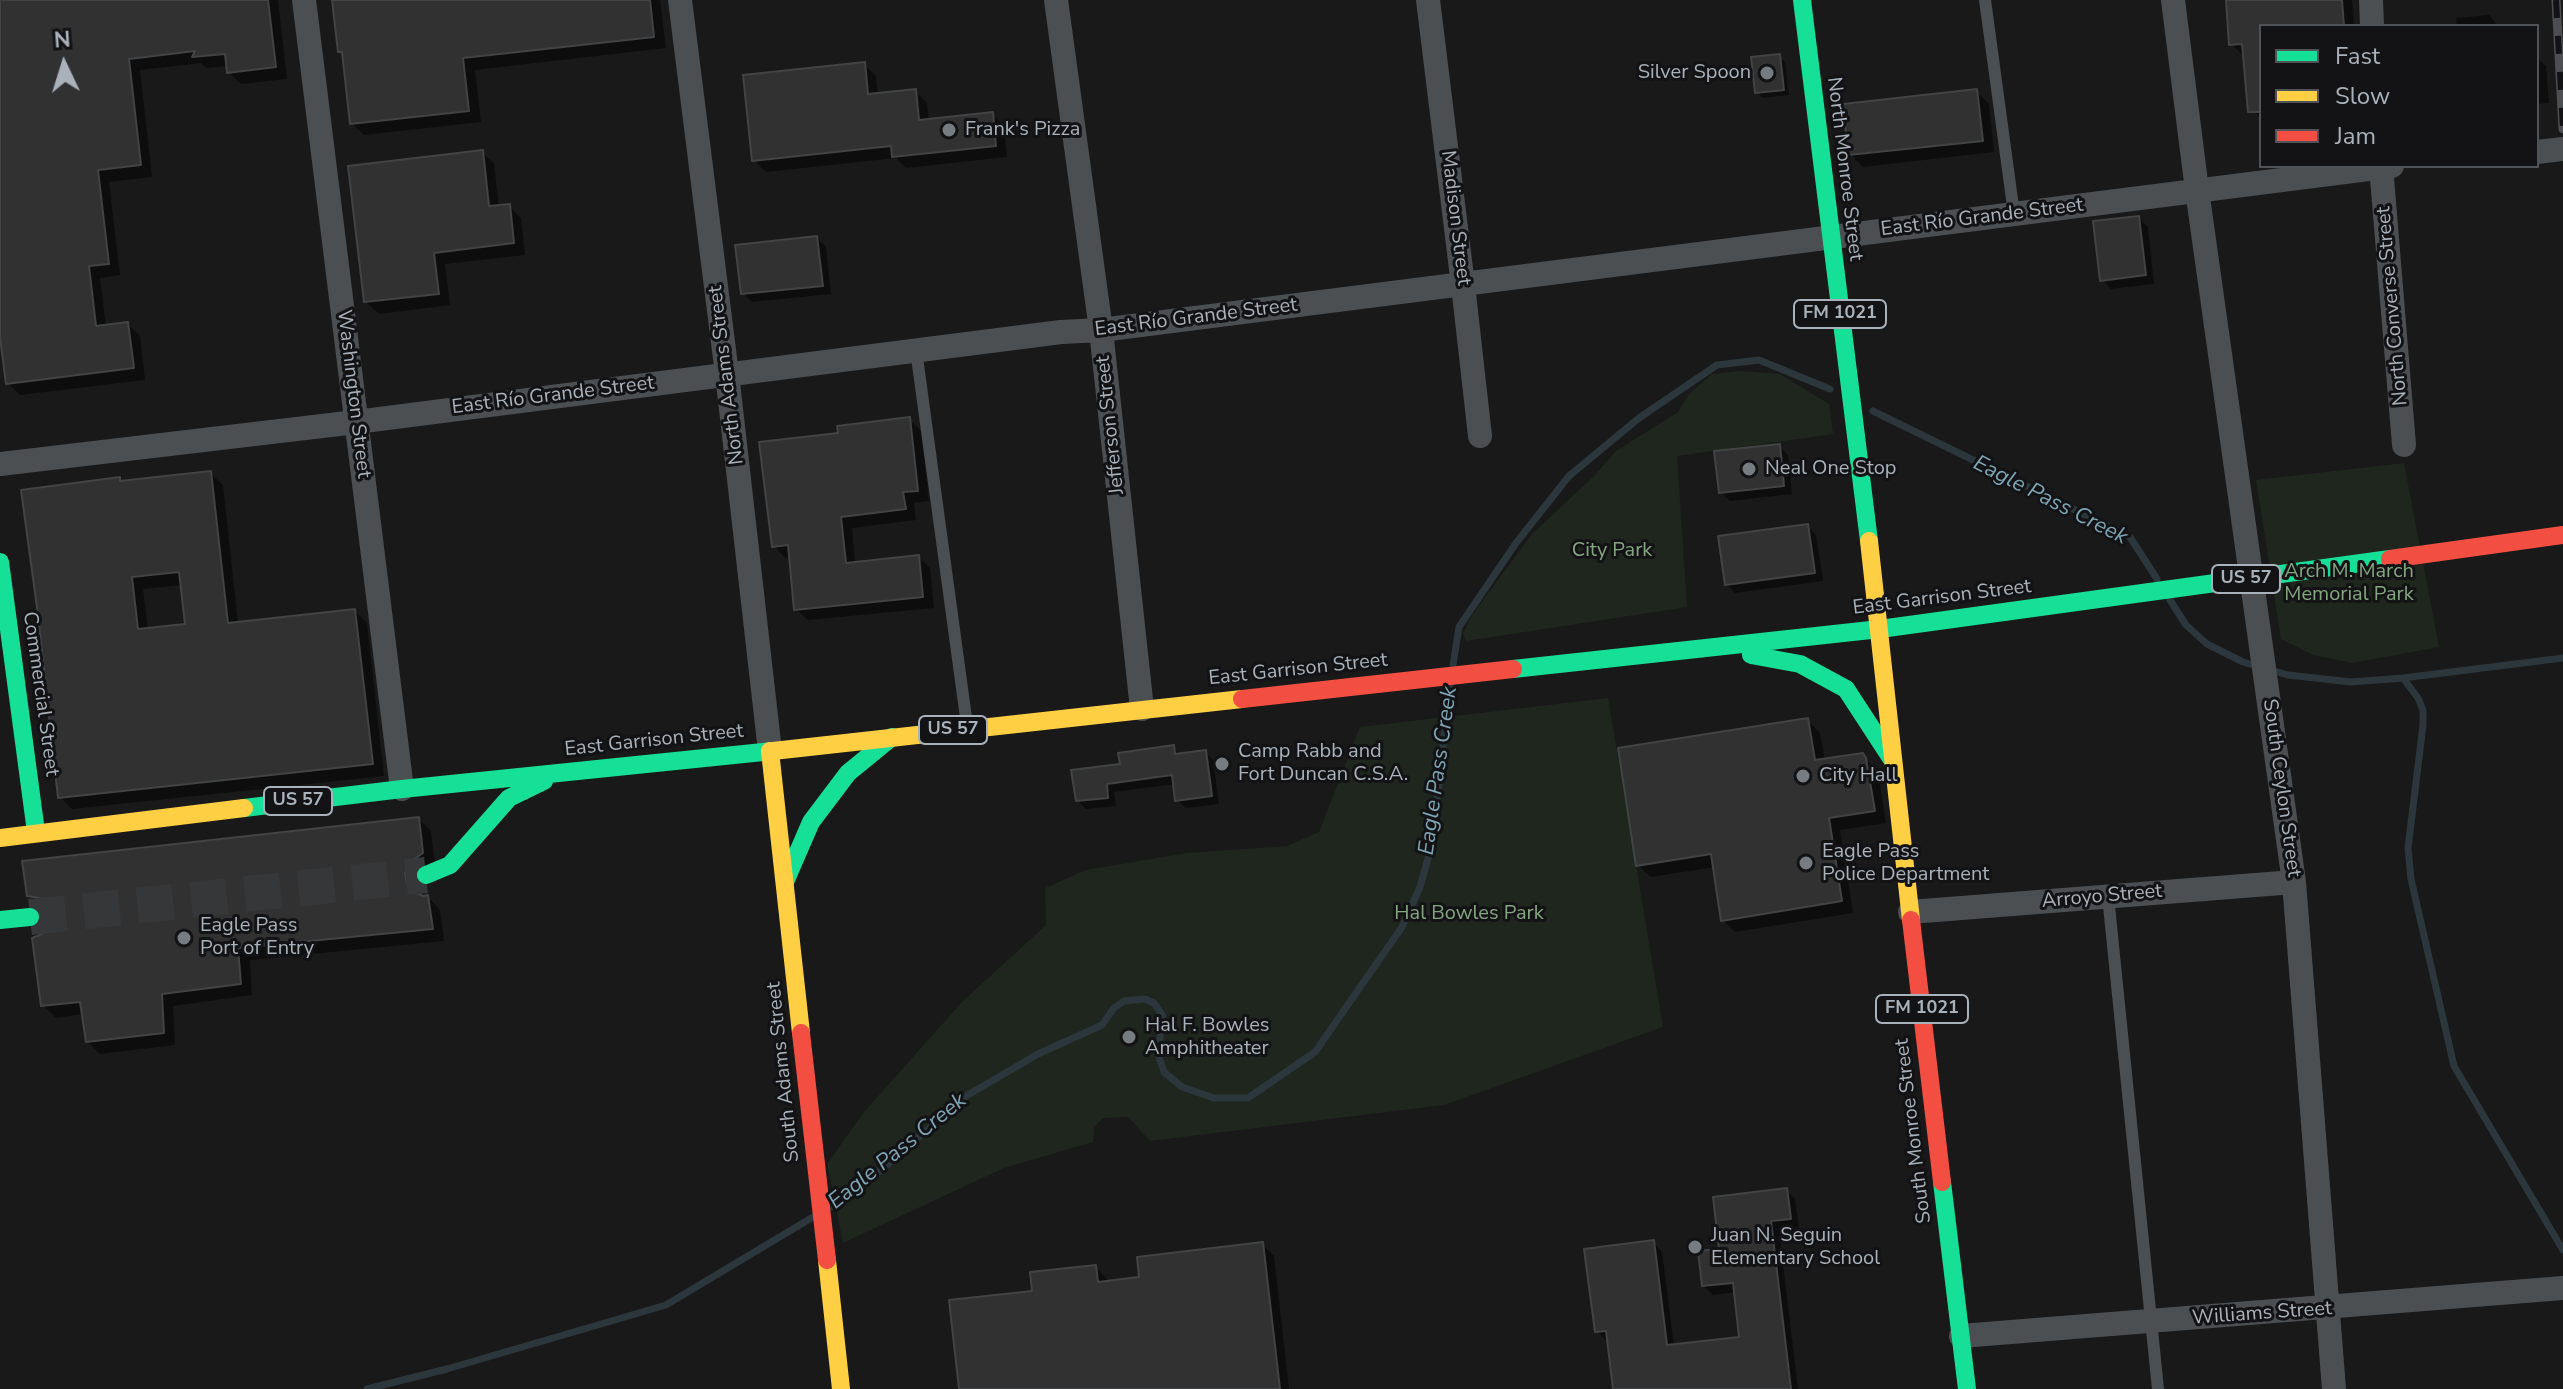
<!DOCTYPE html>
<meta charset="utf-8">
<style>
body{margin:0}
#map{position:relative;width:2563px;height:1389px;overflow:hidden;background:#191919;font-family:"Nunito Sans",sans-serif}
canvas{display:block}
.legend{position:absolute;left:2259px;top:24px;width:280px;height:144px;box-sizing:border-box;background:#131315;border:2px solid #4f5257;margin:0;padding:10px 14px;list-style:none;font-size:24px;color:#a9b1ba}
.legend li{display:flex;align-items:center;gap:16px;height:40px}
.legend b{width:40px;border:2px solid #4f5257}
.north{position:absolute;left:24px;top:24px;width:80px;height:80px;-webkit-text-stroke:6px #131315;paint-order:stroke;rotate:356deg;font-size:22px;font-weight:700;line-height:32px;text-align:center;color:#a9b1ba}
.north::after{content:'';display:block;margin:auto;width:28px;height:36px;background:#a9b1ba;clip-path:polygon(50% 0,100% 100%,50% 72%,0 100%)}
</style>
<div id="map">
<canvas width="2563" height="1389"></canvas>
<ul class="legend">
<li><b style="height:10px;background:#16e098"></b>Fast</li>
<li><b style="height:10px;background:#ffcf43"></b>Slow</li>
<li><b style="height:10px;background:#f24e42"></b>Jam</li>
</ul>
<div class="north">N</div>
</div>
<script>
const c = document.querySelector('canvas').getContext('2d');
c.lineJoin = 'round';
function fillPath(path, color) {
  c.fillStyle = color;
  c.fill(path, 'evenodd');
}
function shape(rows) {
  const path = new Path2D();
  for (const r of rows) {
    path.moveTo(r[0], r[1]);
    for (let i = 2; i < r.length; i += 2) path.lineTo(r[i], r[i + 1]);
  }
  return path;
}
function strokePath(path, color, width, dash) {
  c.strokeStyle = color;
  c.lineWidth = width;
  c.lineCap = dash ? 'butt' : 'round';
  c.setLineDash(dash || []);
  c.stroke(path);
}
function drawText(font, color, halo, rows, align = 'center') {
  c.font = font + ' "Nunito Sans",sans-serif';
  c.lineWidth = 6;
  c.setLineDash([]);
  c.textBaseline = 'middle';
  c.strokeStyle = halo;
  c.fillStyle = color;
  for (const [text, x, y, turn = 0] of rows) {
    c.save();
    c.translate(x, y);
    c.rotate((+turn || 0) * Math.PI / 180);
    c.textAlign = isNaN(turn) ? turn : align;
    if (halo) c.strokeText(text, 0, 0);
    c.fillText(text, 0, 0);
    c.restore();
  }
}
const green = shape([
 [1740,371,1780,374,1829,404,1833,434,1677,456,1687,607,1466,641,1463,633,1472,615,1532,534,1594,476,1616,451,1678,412,1689,394,1712,374],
 [2404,463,2439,647,2352,663,2313,655,2281,639,2256,480],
 [1608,698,1663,1027,1444,1105,1150,1141,1128,1117,1103,1118,1094,1127,1093,1142,1004,1168,843,1243,827,1164,864,1112,962,1002,1046,925,1045,888,1086,870,1187,853,1287,846,1319,832,1360,727]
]);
const shadow = shape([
 [0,0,278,0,287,79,241,84,229,72,229,66,206,68,201,63,140,70,152,177,109,182,120,275,100,278,106,327,128,324,140,336,145,380,20,395,8,383,0,321],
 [334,0,660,0,666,48,475,70,481,122,364,135,352,123,344,55,340,51],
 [2228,0,2352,0,2354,26,2261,26,2261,118,2249,107,2244,56,2231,44],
 [2489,15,2498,26,2457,26,2456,18],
 [1779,56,1785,62,1789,95,1762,98,1757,92],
 [2537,58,2546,66,2549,103,2537,104],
 [864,64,876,76,878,95,915,91,927,103,929,121,992,114,1004,126,1007,157,906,168,896,158,766,172,754,160],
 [1977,92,1989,104,1994,152,1863,167,1850,154],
 [482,152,494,164,499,207,509,206,521,218,525,255,445,264,450,305,379,314,366,302],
 [2139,218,2148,227,2154,284,2111,289,2102,280],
 [817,238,826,247,831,294,752,302,743,293],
 [909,419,921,431,929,501,914,503,916,520,852,528,855,564,918,557,930,568,934,608,808,620,796,609,791,557,785,558,774,546,840,435],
 [1779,446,1788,455,1792,494,1730,501,1721,492],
 [210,473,223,485,238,623,355,611,367,623,384,776,72,809,60,797,119,479,123,483],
 [182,585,187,626,148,630,143,589],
 [1807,526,1816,535,1823,581,1735,593,1726,584],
 [1808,721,1820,733,1825,761,1862,755,1874,768,1878,773,1886,823,1840,830,1853,913,1735,932,1723,920,1715,867,1651,877,1638,865],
 [1173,748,1181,755,1205,752,1213,760,1219,804,1186,808,1177,800,1175,784,1114,792,1116,806,1086,809,1077,800,1122,766],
 [419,819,431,831,435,866,417,886,418,896,428,897,440,910,444,941,250,960,252,995,173,1006,175,1045,100,1054,88,1042,84,1014,56,1018,43,1005,43,936,51,927,53,914,51,909,41,908,29,895],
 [1786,1190,1795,1199,1799,1227,1779,1230,1798,1389,1615,1389,1609,1340,1606,1340,1597,1331,1653,1242,1662,1252,1674,1346,1741,1338,1736,1292,1713,1295,1704,1286,1721,1251],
 [1262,1244,1274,1256,1289,1389,961,1389,1034,1292,1095,1267,1107,1279,1108,1283,1141,1279]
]);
const stream = shape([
 [1873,411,2130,537,2157,579],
 [2170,600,2186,625,2207,644,2243,662,2288,675,2351,682,2403,678,2563,658],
 [1453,665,1459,627,1516,543,1569,476,1639,418,1717,365,1759,360,1830,389],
 [2403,678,2418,698,2423,710,2423,725,2408,848,2411,879,2454,1066,2563,1250],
 [831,1207,866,1183,966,1096,1038,1054,1102,1025,1114,1008,1124,1001,1145,999,1154,1003,1163,1016,1158,1054,1164,1072,1182,1087,1214,1098,1248,1098,1315,1052,1402,927,1420,887,1432,844,1450,685],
 [367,1389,447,1369,666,1305,813,1217]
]);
const building = shape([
 [0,0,268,0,276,67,227,73,225,54,192,57,195,51,129,59,141,165,98,170,109,264,89,266,96,326,128,322,134,368,6,384,0,337,0,0],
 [332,0,650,0,654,37,463,58,469,111,350,124,342,52,338,52,332,0],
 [2226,0,2342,0,2344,26,2261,26,2261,112,2248,112,2242,44,2229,45,2226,0],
 [1780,54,1784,90,1755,93,1751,57,1780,54],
 [865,62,868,94,916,89,919,120,993,112,996,146,892,157,891,146,752,161,743,75,865,62],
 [1977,89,1983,141,1848,155,1843,104,1977,89],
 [483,150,489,206,510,204,514,243,434,253,439,294,364,302,348,166,483,150],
 [2139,216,2146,275,2100,281,2093,221,2139,216],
 [817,236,823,286,741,294,735,245,817,236],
 [910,417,918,491,903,492,906,509,841,517,846,563,919,555,923,597,794,610,788,545,772,547,759,442,838,433,837,426,910,417],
 [1780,444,1784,486,1719,493,1714,451,1780,444],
 [211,471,228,623,355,609,373,764,58,798,38,615,21,490,120,477,120,481,211,471],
 [179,572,185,624,138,629,132,577,179,572],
 [1808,524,1815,573,1725,585,1718,536,1808,524],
 [1808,718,1815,760,1863,753,1866,758,1875,811,1829,818,1842,901,1721,921,1711,854,1636,866,1618,748,1808,718],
 [1174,745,1175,754,1206,750,1212,796,1175,801,1172,775,1107,784,1108,798,1076,801,1071,770,1120,764,1118,753,1174,745],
 [419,817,423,853,410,862,405,873,407,884,413,891,423,896,428,895,433,929,238,948,241,984,162,994,164,1033,86,1042,80,1002,41,1006,32,938,42,934,49,926,51,914,47,904,39,898,27,896,22,861,419,817],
 [1787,1188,1791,1219,1771,1221,1791,1389,1613,1389,1606,1331,1595,1332,1584,1249,1654,1240,1667,1345,1739,1337,1733,1283,1702,1286,1698,1251,1719,1249,1713,1197,1787,1188],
 [1263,1242,1280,1389,959,1389,949,1300,1032,1291,1030,1272,1096,1265,1098,1282,1139,1277,1137,1257,1263,1242]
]);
const primaryTunnel = shape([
 [30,917,426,875]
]);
const lane = shape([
 [1985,0,2014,214],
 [916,350,967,725],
 [2108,896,2158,1389]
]);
const street = shape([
 [304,0,402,789],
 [680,0,727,374,770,751],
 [1056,0,1101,330,1142,709],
 [1428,0,1463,285,1480,436],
 [2173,0,2197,190,2294,882,2334,1389],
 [2371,0,2372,26],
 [2537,152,2563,149],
 [2381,166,2404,445],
 [0,464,356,422,1061,332,1101,330,2392,166],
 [1910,912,2294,882],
 [1961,1336,2563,1288]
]);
const fast = shape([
 [1802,0,1869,541],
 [0,562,36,832],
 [1751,655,1800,664,1846,689,1891,758],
 [1513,669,1880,629,2390,559],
 [244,808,402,789,773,751],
 [426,875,450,865,509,798,544,781],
 [785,882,811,822,848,773,892,737],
 [0,920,30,917],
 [1942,1182,1967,1389]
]);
const slow = shape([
 [1869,541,1911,920],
 [770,751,801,1033],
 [773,751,1242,699],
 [0,838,244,808],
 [827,1260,841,1389]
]);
const jam = shape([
 [2390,559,2563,535],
 [1242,699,1513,669],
 [1911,920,1942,1182],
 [801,1033,827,1260]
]);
const rail = shape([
 [2556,0,2563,129]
]);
const markers = [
 [1767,73,8,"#777c82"],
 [949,130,8,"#777c82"],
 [1749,469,8,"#777c82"],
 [1222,764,8,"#777c82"],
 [1803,776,8,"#777c82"],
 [1806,863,8,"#777c82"],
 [184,938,8,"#777c82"],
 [1129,1037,8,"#777c82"],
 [1695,1247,8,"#777c82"]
];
const shields = [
 [1840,314,92],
 [2246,579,68],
 [953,730,68],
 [298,801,68],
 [1922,1009,92]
];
const shieldNames = [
 ["FM 1021",1840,314],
 ["US 57",2246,579],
 ["US 57",953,730],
 ["US 57",298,801],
 ["FM 1021",1922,1009]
];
const poiNames = [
 ["Silver Spoon",1751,73,"right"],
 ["Frank's Pizza",965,130],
 ["Neal One Stop",1765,469],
 ["Camp Rabb and",1238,752],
 ["Fort Duncan C.S.A.",1238,775],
 ["City Hall",1819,776],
 ["Eagle Pass",1822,852],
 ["Police Department",1822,875],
 ["Eagle Pass",200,926],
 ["Port of Entry",200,949],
 ["Hal F. Bowles",1145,1026],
 ["Amphitheater",1145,1049],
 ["Juan N. Seguin",1711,1236],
 ["Elementary School",1711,1259]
];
const streetNames = [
 ["North Monroe Street",1844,169,83],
 ["Madison Street",1455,218,83],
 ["East Río Grande Street",1982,218,-7],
 ["North Converse Street",2393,306,-95],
 ["East Río Grande Street",1196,318,-7],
 ["North Adams Street",727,375,-97],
 ["Washington Street",353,394,83],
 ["East Río Grande Street",553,396,-7],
 ["Jefferson Street",1111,425,-96],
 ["East Garrison Street",1942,598,-7],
 ["East Garrison Street",1298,670,-6],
 ["Commercial Street",40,694,82],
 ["East Garrison Street",654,741,-6],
 ["South Ceylon Street",2281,788,82],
 ["Arroyo Street",2102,897,-5],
 ["South Adams Street",784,1072,-96],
 ["South Monroe Street",1914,1131,-97],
 ["Williams Street",2262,1314,-4]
];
const parkNames = [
 ["City Park",1612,551],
 ["Arch M. March",2349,572],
 ["Memorial Park",2349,595],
 ["Hal Bowles Park",1469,914]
];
const waterNames = [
 ["Eagle Pass Creek",2050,501,27],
 ["Eagle Pass Creek",1439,771,-82],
 ["Eagle Pass Creek",898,1152,-39]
];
fillPath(green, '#1e261e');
fillPath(shadow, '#0007');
strokePath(stream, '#2b373c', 7);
fillPath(building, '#313131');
strokePath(building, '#414345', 2);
strokePath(primaryTunnel, '#363739', 36, [36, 18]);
strokePath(lane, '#4c4f52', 12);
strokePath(street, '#4c4f52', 24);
strokePath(fast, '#16e098', 18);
strokePath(slow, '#ffcf43', 18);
strokePath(jam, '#f24e42', 18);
strokePath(rail, '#4c4e51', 9);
strokePath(rail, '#131315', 6, [18]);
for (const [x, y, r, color] of markers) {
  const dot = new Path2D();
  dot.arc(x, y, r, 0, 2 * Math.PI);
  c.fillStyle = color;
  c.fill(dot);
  strokePath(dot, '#131315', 3);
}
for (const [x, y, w] of shields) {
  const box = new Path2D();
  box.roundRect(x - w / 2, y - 14, w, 28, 6);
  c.fillStyle = '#131315';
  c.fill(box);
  strokePath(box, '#a9b1ba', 2);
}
drawText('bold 18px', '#a9b1ba', null, shieldNames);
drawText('20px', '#a9b1ba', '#131315', poiNames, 'left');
drawText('20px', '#a9b1ba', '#131315', streetNames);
drawText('20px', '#84a680', '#131315', parkNames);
drawText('italic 22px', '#7fa6b6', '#131315', waterNames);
</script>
